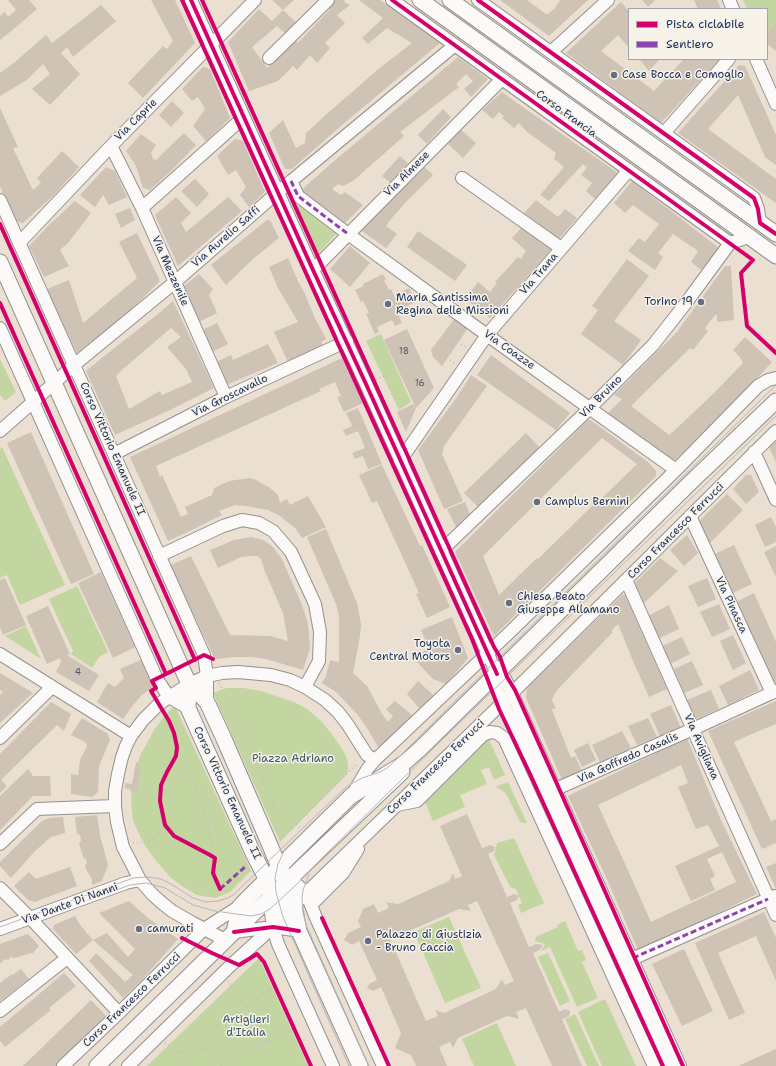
<!DOCTYPE html>
<style>
body{margin:0}
#map{position:relative;width:776px;height:1066px;overflow:hidden;background:#eadfd0;font-family:"Shantell Sans",sans-serif}
canvas{display:block}
.legend{position:absolute;left:628px;top:8px;width:140px;height:52px;box-sizing:border-box;background:#f7f3e8;border:1px solid #9fa5b1;margin:0;padding:5px 7px;list-style:none;font-size:12px;color:#1b2f5e}
.legend li{display:flex;align-items:center;gap:8px;height:20px}
.legend b{width:20px;border:1px solid #9fa5b1}
</style>
<div id="map">
<canvas width="776" height="1066"></canvas>
<ul class="legend">
<li><b style="height:5px;background:#d6006c"></b>Pista ciclabile</li>
<li><b style="height:5px;background:#8e44ad"></b>Sentiero</li>
</ul>
</div>
<script>
const c = document.querySelector('canvas').getContext('2d');
c.lineJoin = 'round';
function fillPath(path, color) {
  c.fillStyle = color;
  c.fill(path, 'evenodd');
}
function shape(rows) {
  const path = new Path2D();
  for (const r of rows) {
    if (r.length === 3) {
      path.moveTo(r[0] + r[2], r[1]);
      path.arc(r[0], r[1], r[2], 0, 2 * Math.PI);
      continue;
    }
    path.moveTo(r[0], r[1]);
    for (let i = 2; i < r.length; i += 2) path.lineTo(r[i], r[i + 1]);
  }
  return path;
}
function strokePath(path, color, width, dash) {
  c.strokeStyle = color;
  c.lineWidth = width;
  c.lineCap = dash ? 'butt' : 'round';
  c.setLineDash(dash || []);
  c.stroke(path);
}
function drawText(font, color, halo, rows, align = 'center') {
  c.font = font + ' "Shantell Sans",sans-serif';
  c.lineWidth = 3;
  c.setLineDash([]);
  c.textBaseline = 'middle';
  c.strokeStyle = halo;
  c.fillStyle = color;
  for (const [text, x, y, turn = 0] of rows) {
    c.save();
    c.translate(x, y);
    c.rotate((+turn || 0) * Math.PI / 180);
    c.textAlign = isNaN(turn) ? turn : align;
    if (halo) c.strokeText(text, 0, 0);
    c.fillText(text, 0, 0);
    c.restore();
  }
}
const green = shape([
 [743,0,776,0,776,22,767,33,767,9,747,9],
 [299,205,337,233,318,254,297,207],
 [381,334,411,402,399,410,366,341],
 [0,359,16,392,5,401,0,395],
 [2,447,65,585,20,605,7,575,0,578,0,449],
 [77,586,108,652,99,657,92,668,71,654,73,651,49,599],
 [26,626,41,659,5,636],
 [226,688,244,688,261,691,294,702,307,709,321,721,334,737,345,754,348,763,348,770,346,775,280,842,213,693],
 [175,706,251,871,230,892,215,898,197,895,182,886,170,877,157,862,144,844,133,821,131,801,133,778,140,756,154,730,160,722,165,715],
 [488,737,505,775,494,780,489,767,481,770,487,784,460,795,465,807,433,821,425,802],
 [508,782,527,823,523,823,520,822,507,795,502,790,495,787],
 [514,838,544,903,521,913,518,905,522,903,516,889,510,887,494,855,497,843],
 [449,917,481,988,445,1003,414,932],
 [565,921,578,951,582,950,586,960,582,962,598,998,577,1007,550,947,541,951,545,944,535,941,536,937,558,927,557,925],
 [548,953,570,1001,560,1006,538,957],
 [259,958,308,1066,147,1066],
 [605,999,636,1066,602,1066,578,1012],
 [575,1014,599,1066,587,1066,565,1019],
 [497,1023,516,1066,474,1066,462,1039]
]);
const building = shape([
 [8,0,29,0,37,9,16,27,0,40,0,16,5,12,8,17,16,10],
 [151,0,175,0,195,43,143,98,128,83,163,46,167,49,173,41],
 [272,0,294,0,283,10],
 [333,0,345,0,344,2,350,5,337,15,345,23,325,43,330,48,317,63,310,55,297,70,293,66,278,81,249,91,228,42,259,9,272,21,283,10,298,24,287,35,277,26,252,47,267,68,294,39,298,43,330,9,327,6],
 [359,0,380,0,440,43,342,125,292,169,285,169,269,133,283,120,296,148,305,143,306,133,330,111,358,87,377,70,412,43,387,28,368,44,362,38,383,18],
 [500,0,527,0,546,14,548,14,555,8,558,3,561,0,588,0,549,36],
 [642,0,655,0,648,7],
 [694,0,717,0,721,9,698,9],
 [621,2,629,11,629,48,618,35,601,51,654,91,684,59,720,59,661,123,566,53],
 [101,5,116,21,73,57,67,47,61,53,80,74,50,105,32,89,50,74,43,64,27,80,0,96,0,73,15,62,46,35,52,43],
 [776,22,776,51,767,44,767,33],
 [458,57,488,79,471,97,464,89,473,81,466,74,456,84,459,87,400,132,404,136,353,181,343,186,338,184,332,189,341,195,345,192,363,205,344,224,300,191,333,162],
 [639,59,660,59,649,71],
 [739,65,745,66,776,135,776,165,765,157,738,95,708,129,776,179,776,203,678,133],
 [203,67,210,69,230,118,206,141,193,126,205,109,198,97,192,101,182,89],
 [502,92,517,103,618,173,595,199,586,191,592,183,581,175,587,168,583,164,549,201,540,195,564,167,554,159,556,153,526,131,519,123,514,128,502,118,504,116,499,112,493,119,482,110],
 [172,101,184,113,171,127,159,115],
 [0,108,18,147,13,148,33,190,41,183,37,178,62,151,79,167,54,195,23,223,15,221,0,186],
 [443,109,451,117,427,144,418,135],
 [461,130,476,143,463,158,448,144],
 [184,133,196,145,170,172,150,190,143,188,136,166,126,151,141,134,156,145,151,152,153,159,156,160],
 [235,139,243,141,265,192,249,207,240,195,246,187,236,170,228,175,217,156],
 [400,156,408,163,390,182,382,176],
 [420,163,433,175,406,202,391,219,386,226,397,234,386,248,359,229],
 [106,167,115,171,127,197,109,205,103,195,95,207,80,195],
 [195,179,209,194,197,207,181,191],
 [632,181,719,248,701,270,691,262,698,251,673,234,658,253,663,257,655,270,628,251,639,238,645,242,659,224,633,205,625,213,614,203],
 [176,197,191,213,181,223,186,232,228,197,242,211,178,266,155,215],
 [536,200,558,217,565,209,577,218,559,239,524,213],
 [75,201,91,213,68,243,60,250,69,266,44,277,29,246,49,225],
 [130,208,135,220,121,228,115,214],
 [267,220,270,220,279,238,253,259,226,285,211,265],
 [521,228,552,249,490,318,465,299,478,282,490,292,497,283,495,282,518,257,521,259,526,251,512,238],
 [418,231,467,265,455,281,407,247],
 [137,233,160,281,142,299,118,321,77,353,57,312,47,289,69,280,83,323,137,278,119,242],
 [350,246,370,263,350,287,330,269],
 [288,258,297,279,305,294,314,316,326,339,321,342,323,345,288,362,274,332,298,322,278,288,269,267],
 [627,259,649,276,614,321,641,340,623,365,581,334,598,310,592,306],
 [725,266,731,266,734,320,717,322,717,315,715,315,705,328,708,331,693,350,690,348,631,406,669,435,675,430,714,393,743,363,740,357,733,350,745,337,772,362,729,409,674,461,606,415,622,399,614,395,677,332],
 [199,274,213,289,209,295,217,313,199,322,183,287],
 [383,274,386,280,384,280,389,290,391,289,396,300,400,298,398,294,409,288,416,302,407,306,409,310,398,314,402,323,395,326,392,320,377,327,379,332,375,334,366,314,369,313,363,301,361,302,355,290,364,286,363,284],
 [173,301,214,388,170,410,115,435,86,371,108,353,158,314],
 [171,328,181,337,167,347,186,369,192,382,162,395,160,391,129,409,116,376,123,369],
 [455,318,468,328,442,366,433,357,431,350],
 [217,323,228,344,212,352,202,330],
 [407,329,434,388,416,408,384,340],
 [268,344,278,363,226,385,216,362,231,355,233,360],
 [491,355,570,413,556,430,477,375],
 [342,358,363,403,344,412,337,397,341,396,335,382,319,389,321,391,156,466,160,477,162,475,181,517,188,514,185,507,212,495,214,488,229,481,250,478,256,480,270,488,278,495,280,503,287,499,290,505,308,496,326,527,302,538,295,528,280,516,268,510,246,506,235,505,219,511,222,515,194,529,168,541,130,457],
 [471,375,487,386,444,446,442,454,463,501,444,509,418,450,455,400],
 [413,404,416,408,406,432,397,412],
 [358,408,382,464,368,469,363,456,355,459,352,453,365,448,358,431,346,436,343,430,352,426,346,413],
 [589,419,648,462,656,471,656,476,494,636,455,552],
 [602,438,637,464,595,505,594,504,538,559,537,558,499,595,483,556],
 [31,432,94,574,71,584,7,443],
 [526,433,541,449,479,508,464,493],
 [776,440,776,462,769,447],
 [382,465,420,546,422,545,450,607,427,618,416,594,419,593,377,501,372,503,359,475],
 [746,475,751,475,759,492,746,504,733,489],
 [727,494,743,510,710,543,699,521],
 [465,502,471,517,458,528,456,527,447,509],
 [771,517,776,527,776,542,765,547,755,525],
 [326,529,357,603,361,624,360,636,353,673,367,686,382,714,388,722,393,716,386,709,395,701,414,717,385,744,378,747,367,728,357,714,336,692,322,683,326,676,330,660,339,662,339,616,336,604,307,537],
 [687,535,698,553,684,566,670,550],
 [251,537,263,540,272,546,282,559,302,605,308,624,310,648,303,670,266,659,252,657,234,657,215,659,183,593,171,565,191,556,230,635,270,636,288,641,283,613,263,567,264,567,261,559,257,556,251,556,241,557,218,568,210,550,234,540],
 [734,545,752,584,733,593,715,554],
 [776,546,776,577,764,552],
 [660,558,678,571,644,603,635,583],
 [101,572,135,647,113,658,78,583],
 [5,578,26,625,3,635,0,627,0,580],
 [707,578,716,599,698,607,688,586],
 [754,593,776,642,776,683,773,684,736,602],
 [622,595,625,595,667,689,649,697,633,661,618,624,611,631,613,632,559,688,554,695,552,700,556,708,546,712,552,710,571,758,575,756,582,771,562,780,535,718,526,698,527,688,543,672],
 [719,604,730,629,712,637,700,612],
 [669,605,679,629,658,639,648,616],
 [48,606,70,654,67,655,99,675,89,691,56,672,61,662,60,658,47,664,26,616],
 [452,617,468,658,446,684,433,679,416,661,428,646,421,630],
 [733,635,746,663,733,670,720,641],
 [682,637,690,654,670,664,662,646],
 [141,660,154,686,142,695,134,704,123,719,97,702,108,683,115,687,124,678,120,669],
 [692,661,703,685,684,693,674,669],
 [750,670,759,690,728,705,719,686],
 [0,673,33,693,0,723,0,695,3,692,0,690],
 [418,681,433,695,420,709,407,694],
 [711,690,719,709,696,719,687,700],
 [776,701,776,724,747,736,734,742,771,821,776,819,776,843,762,849,708,731],
 [51,702,71,714,64,731,57,725,1,780,7,786,0,793,0,754],
 [671,705,681,728,660,736,650,714],
 [82,718,108,734,110,740,99,766,98,792,92,797,71,794,71,774,78,775,80,760,87,746,85,742,71,735],
 [648,718,657,737,637,745,628,726],
 [622,731,631,748,600,762,592,745],
 [687,738,720,818,757,894,660,941,638,950,605,875,568,796],
 [681,765,688,783,678,787,696,829,708,825,719,846,675,866,691,901,715,890,710,879,715,876,707,859,722,852,736,882,651,922,626,866,598,805],
 [588,743,596,760,582,767,574,750],
 [136,762,140,763,138,791,131,792,131,790,125,788,125,783,132,784],
 [28,769,33,776,50,776,51,796,33,796,0,830,0,796],
 [467,814,482,848,490,845,495,847,494,851,488,854,507,897,514,894,519,896,517,900,510,903,529,947,536,944,543,945,540,950,533,953,559,1012,565,1009,570,1011,569,1016,562,1019,582,1066,552,1066,526,1008,516,1012,519,1019,507,1016,458,1038,453,1048,450,1042,439,1047,447,1066,416,1066,411,1055,395,1048,401,1033,381,987,373,991,367,988,369,984,377,980,359,941,352,945,344,940,348,933,361,927,358,921,363,909,374,904,378,913,389,908,386,902,398,904,449,881,453,873,455,879,462,876,440,826],
 [477,901,514,981,505,985,502,979,496,989,444,1013,435,1010,438,1016,426,1021,390,939,402,934,405,940,409,931,459,909,471,911,468,905],
 [97,815,100,835,108,865,102,881,92,885,92,879,87,871,85,866,87,863,86,859,83,857,79,843,81,841,80,835,77,834,75,817],
 [63,817,65,833,51,837,35,851,11,878,0,866,0,862,42,821,49,818],
 [776,863,776,889,766,867],
 [70,867,77,886,35,902,28,900,14,886,29,872,36,879],
 [129,901,148,918,178,939,140,982,123,998,89,961,96,953,125,982,133,975,93,940,107,933,128,957,135,949,99,913],
 [764,912,776,938,776,981,756,936,718,953,745,1013,729,1020,695,943],
 [75,916,80,925,93,940,76,954,53,929,54,925],
 [28,934,39,946,32,954,31,953,15,958,15,957,13,958,12,957,10,957,10,959,6,960,5,959,3,960,3,962,0,963,0,944],
 [684,949,713,1011,682,1026,652,964],
 [21,969,29,979,0,1001,0,983,7,977,7,978,12,974,13,975],
 [64,973,76,986,49,1008,51,1010,5,1047,0,1041,0,1027],
 [91,1000,107,1017,56,1066,23,1066],
 [776,1049,776,1066,738,1066]
]);
const path = shape([
 [741,251,753,260,741,273,747,326,776,353],
 [461,344,467,348],
 [450,360,454,363],
 [376,380,396,369],
 [219,683,276,810,296,823,300,828],
 [176,756,184,764,203,804,215,858,231,865,247,865],
 [208,826,217,830,223,834],
 [280,838,356,765],
 [133,843,140,843,155,838,165,825],
 [226,1019,4],
 [230,1017,275,986],
 [165,1043,179,1053,184,1066],
 [180,1052,223,1021],
 [179,1053,270,1041,294,1029],
 [221,1066,270,1041,255,1023,246,1006,228,981]
]);
const minor = shape([
 [191,0,313,270,366,384,497,674,496,688,535,771,668,1066],
 [392,0,730,243],
 [478,0,754,198,758,209,760,223],
 [729,0,733,9],
 [551,52,608,0],
 [269,58,328,0],
 [756,59,776,104],
 [664,133,729,59],
 [111,146,142,208,226,397],
 [462,178,561,248],
 [291,181,298,196,348,234,487,335,676,470],
 [0,200,204,655,207,676,207,702],
 [142,208,244,117],
 [19,243,111,146,255,0],
 [313,270,502,79],
 [0,328,157,679,169,697,188,708],
 [0,431,33,402,74,365,175,282,278,192,455,45],
 [754,452,776,500],
 [114,454,226,397,347,341],
 [400,461,487,335,629,170],
 [690,516,772,693],
 [441,551,590,408,653,345,686,303,730,243,749,237],
 [159,556,223,526,242,520,259,523,273,531,291,552,315,604,320,632,319,661,305,687],
 [626,580,776,915],
 [0,654,131,736],
 [497,674,505,679,512,693,680,1066],
 [0,738,52,687],
 [549,792,693,729,776,691],
 [352,795,368,768,375,760,510,632,676,470,758,386,768,380,776,378],
 [397,805,417,801,483,735,490,732,497,733,504,738,654,1066],
 [0,844,37,809,115,806],
 [285,873,306,893,317,920,383,1066],
 [0,888,32,920,119,1013],
 [268,892,273,927,278,944,333,1066],
 [312,904,343,873,358,849],
 [0,929,126,883,140,880],
 [234,932,273,927,287,929,299,931],
 [225,940,193,923,172,911,162,903,152,894,140,880,123,847,117,822,115,806,115,791,118,774,122,757,126,746,131,736,143,720,159,704,169,697,189,684,207,676,222,673,238,672,271,675,290,680,305,687,325,700,338,712,348,725,367,755,375,760],
 [625,962,775,896],
 [0,1011,67,958],
 [63,1066,119,1013,204,929,240,906],
 [128,1066,230,966,273,927,306,893,496,709,776,431]
]);
const major = shape([
 [420,0,776,256],
 [450,0,776,234],
 [0,262,189,684,207,702,224,739,269,843,286,884,295,910,299,931,360,1066],
 [189,684,188,708,253,853,285,915,298,930],
 [234,932,240,906,267,879,351,796,403,764,420,749,690,483,776,401],
 [97,1066,234,932,402,772]
]);
const tram = shape([
 [285,849,278,864,275,878,276,892,283,917,349,1066],
 [309,874,303,890,302,898,303,913,306,925,369,1066],
 [103,895,130,885,146,883,165,888,193,905,215,911,251,916,261,914,270,909,297,884,325,855,446,736,776,416],
 [0,927,133,878,148,877,161,879,171,884,193,898,206,902,218,901,228,898,233,895,345,788,351,784,362,778,380,772,387,768,398,758,454,702,776,385]
]);
const quiet = shape([
 [291,181,298,196,348,234],
 [220,889,246,866],
 [633,958,768,899]
]);
const cycleway = shape([
 [182,0,472,639,499,709,530,774,663,1066],
 [191,0,313,270,366,384,497,674],
 [202,0,494,647,500,657,507,677,515,690,683,1066],
 [392,0,753,260,741,273,747,326,776,353],
 [478,0,754,198,758,209,760,223,776,234],
 [0,224,195,660],
 [0,303,166,674],
 [213,659,204,655,152,681,156,688,151,691,169,721,174,733,177,747,176,756,167,772,161,785,160,801,165,825,174,836,210,855,215,858,213,873,220,889],
 [322,918,389,1066],
 [234,932,273,927,287,929,299,931],
 [182,938,212,953,239,965,257,954,264,962,311,1066]
]);
const markers = [
 [614,75,4,"#636d86"],
 [701,302,4,"#636d86"],
 [388,304,4,"#636d86"],
 [537,502,4,"#636d86"],
 [509,603,4,"#636d86"],
 [458,650,4,"#636d86"],
 [139,929,4,"#636d86"],
 [368,941,4,"#636d86"]
];
const numberNames = [
 ["18",404,352],
 ["16",420,384],
 ["4",78,673]
];
const poiNames = [
 ["Case Bocca e Comoglio",622,75],
 ["Maria Santissima",396,298],
 ["Regina delle Missioni",396,311],
 ["Torino 19",693,302,"right"],
 ["Camplus Bernini",545,502],
 ["Chiesa Beato",517,597],
 ["Giuseppe Allamano",517,610],
 ["Toyota",450,644,"right"],
 ["Central Motors",450,657,"right"],
 ["camurati",147,929],
 ["Palazzo di Giustizia",376,935],
 ["- Bruno Caccia",376,948]
];
const streetNames = [
 ["Corso Francia",566,114,36],
 ["Via Caprie",136,120,-45],
 ["Via Almese",407,174,-45],
 ["Via Aurelio Saffi",226,237,-41],
 ["Via Mezzenile",170,271,66],
 ["Via Trana",539,274,-49],
 ["Via Coazze",509,350,35],
 ["Via Groscavallo",230,396,-26],
 ["Via Bruino",601,397,-45],
 ["Corso Vittorio Emanuele II",112,449,66],
 ["Corso Francesco Ferrucci",676,531,-45],
 ["Via Pinasca",731,605,65],
 ["Via Avigliana",701,747,66],
 ["Via Goffredo Casalis",628,758,-24],
 ["Corso Francesco Ferrucci",436,767,-44],
 ["Corso Vittorio Emanuele II",227,793,65],
 ["Via Dante Di Nanni",70,904,-20],
 ["Corso Francesco Ferrucci",132,1000,-44]
];
const parkNames = [
 ["Piazza Adriano",293,759],
 ["Artiglieri",246,1020],
 ["d'Italia",246,1033]
];
fillPath(green, '#c3d6a1');
fillPath(building, '#cec3b4');
strokePath(minor, '#939191', 14);
strokePath(major, '#939191', 17);
strokePath(path, '#c0c0c2', 2, [1, 3]);
strokePath(minor, '#fcfaf8', 12);
strokePath(major, '#fcfaf8', 15);
strokePath(tram, '#b6b7ba', 1);
strokePath(quiet, '#8e44ad', 3, [6, 3]);
strokePath(cycleway, '#d6006c', 4);
for (const [x, y, r, color] of markers) {
  const dot = new Path2D();
  dot.arc(x, y, r, 0, 2 * Math.PI);
  c.fillStyle = color;
  c.fill(dot);
  strokePath(dot, '#f7f3e8', 1.5);
}
drawText('9px', '#485474', null, numberNames);
drawText('11px', '#1b2f5e', '#f7f3e8', poiNames, 'left');
drawText('11px', '#1b2f5e', '#f7f3e8', streetNames);
drawText('11px', '#3d5765', '#f7f3e8', parkNames);
</script>
